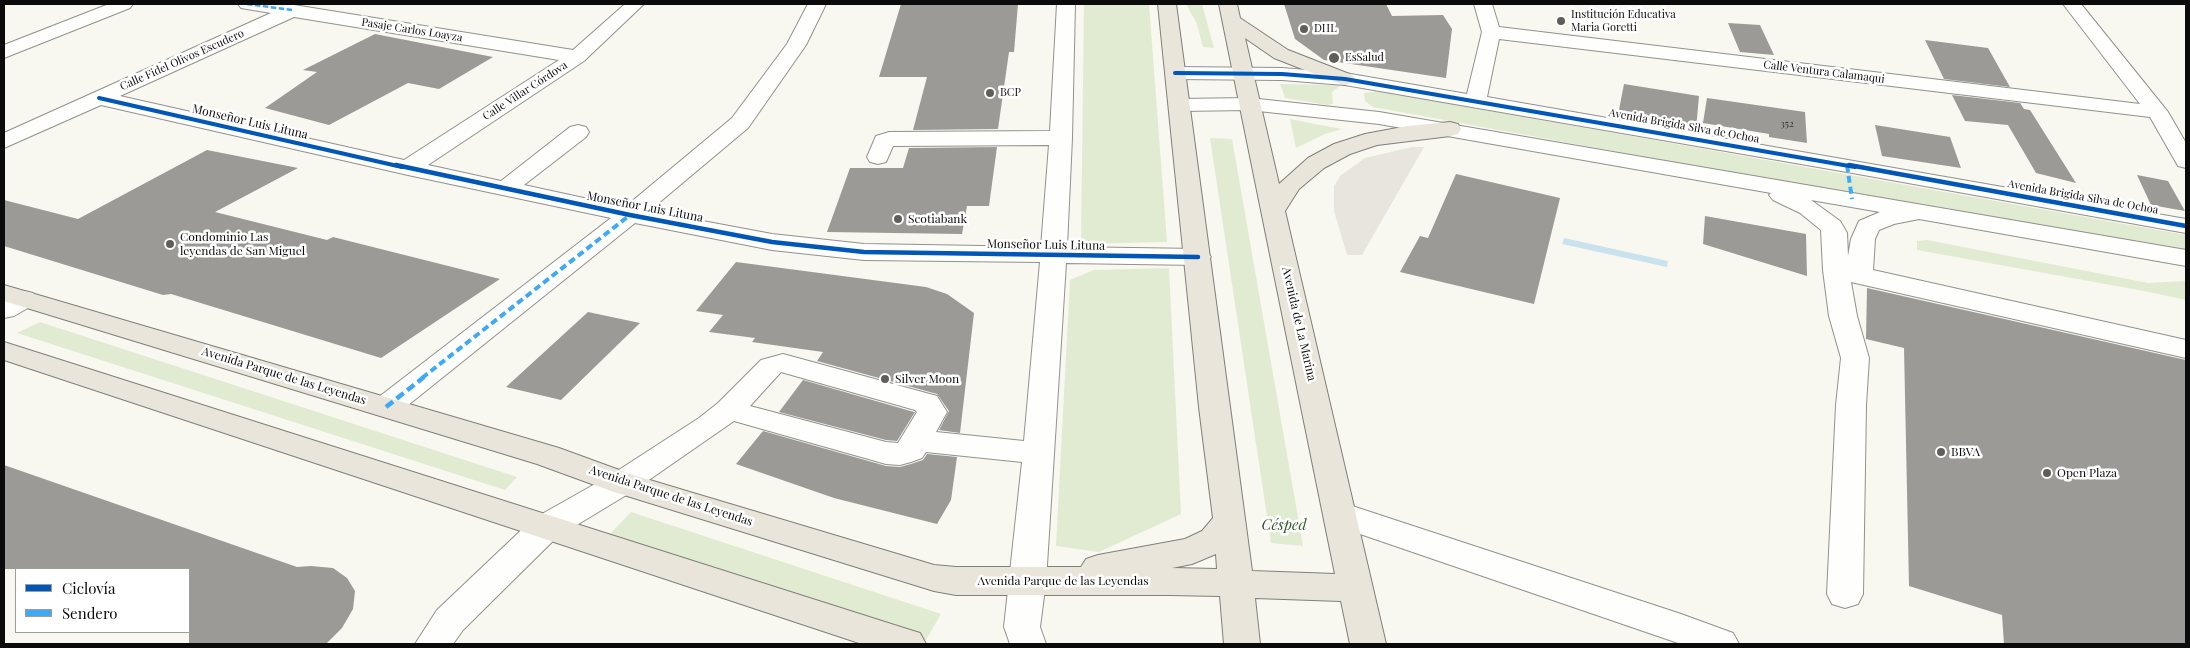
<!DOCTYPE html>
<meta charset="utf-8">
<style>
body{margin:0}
#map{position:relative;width:2190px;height:648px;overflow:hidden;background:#f8f7f0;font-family:"Playfair Display",serif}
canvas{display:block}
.frame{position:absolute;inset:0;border:5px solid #0b0b0b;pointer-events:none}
.legend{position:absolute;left:15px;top:568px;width:175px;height:65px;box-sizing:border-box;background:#fff;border:1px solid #9d9d9d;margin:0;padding:6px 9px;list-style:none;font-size:15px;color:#0b0b0b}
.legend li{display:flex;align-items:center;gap:10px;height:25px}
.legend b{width:25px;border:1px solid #9d9d9d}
</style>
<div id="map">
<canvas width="2190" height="648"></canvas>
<div class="frame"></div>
<ul class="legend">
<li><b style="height:6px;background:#0057b8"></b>Ciclovía</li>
<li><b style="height:6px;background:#3fa9f5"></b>Sendero</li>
</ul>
</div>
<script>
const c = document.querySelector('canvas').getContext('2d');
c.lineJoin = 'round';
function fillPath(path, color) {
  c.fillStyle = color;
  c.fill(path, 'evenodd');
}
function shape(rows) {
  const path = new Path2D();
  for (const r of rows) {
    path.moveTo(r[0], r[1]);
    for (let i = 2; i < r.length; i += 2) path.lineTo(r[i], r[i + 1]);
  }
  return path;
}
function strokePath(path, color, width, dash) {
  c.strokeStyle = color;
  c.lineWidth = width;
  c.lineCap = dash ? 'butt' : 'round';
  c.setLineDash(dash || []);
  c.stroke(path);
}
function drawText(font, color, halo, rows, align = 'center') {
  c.font = font + ' "Playfair Display",serif';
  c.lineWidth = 5;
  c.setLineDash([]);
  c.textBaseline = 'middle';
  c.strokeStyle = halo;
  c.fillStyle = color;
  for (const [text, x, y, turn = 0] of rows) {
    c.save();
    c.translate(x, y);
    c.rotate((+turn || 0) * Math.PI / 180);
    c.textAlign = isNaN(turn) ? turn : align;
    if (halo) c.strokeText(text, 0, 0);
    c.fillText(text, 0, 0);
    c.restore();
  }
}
const green = shape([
 [1084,4,1149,4,1167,242,1081,244],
 [1186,4,1202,4,1214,48,1203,47,1197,24],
 [1280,84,1336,85,1340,86,1332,92,1333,104,1328,105,1285,98],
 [1379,91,2186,235,2186,256,1373,107,1365,101,1364,93],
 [1290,119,1315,124,1342,129,1325,134,1296,148],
 [1210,138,1232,139,1303,546,1271,543],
 [1927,240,2148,283,2186,281,2186,300,2144,291,1917,250,1917,241],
 [1169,268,1181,514,1099,552,1056,546,1070,280,1094,270],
 [40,322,517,477,505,490,17,333],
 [631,512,941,614,926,640,610,534]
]);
const plaza = shape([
 [1412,147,1424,147,1362,255,1347,255,1334,211,1334,186,1341,175,1365,158]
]);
const water = shape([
 [1564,238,1668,261,1667,267,1562,244]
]);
const building = shape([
 [901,4,1018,4,1014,52,1009,52,998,129,913,130,927,77,879,77],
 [1284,4,1386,4,1392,16,1443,15,1452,29,1446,78,1324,60,1295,39],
 [1728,23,1760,25,1774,55,1740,52],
 [375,34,493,57,439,89,408,83,329,125,265,108,317,72,303,70],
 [1925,40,1988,48,2010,87,1944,79],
 [1624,84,1699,96,1696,129,1618,115],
 [1952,95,2020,103,2024,109,2030,110,2076,183,2036,173,2008,125,1965,121],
 [1707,98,1805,112,1807,143,1769,137,1769,134,1703,123],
 [1875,125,1950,137,1961,168,1882,156],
 [997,147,989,206,967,206,962,234,827,232,850,168,903,168,909,148],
 [207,150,298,168,215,212,327,240,333,237,500,279,381,358,171,294,163,295,4,246,4,200,78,219],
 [1456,174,1560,198,1534,304,1400,272,1420,236,1428,238],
 [2137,175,2168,181,2185,211,2151,205],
 [1705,216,1806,234,1807,276,1703,244],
 [736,262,926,287,947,294,974,313,960,433,939,430,949,411,937,394,817,361,823,352,752,342,755,338,709,332,723,315,696,311],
 [1867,288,2186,360,2186,644,2004,644,2002,615,1909,586,1904,348,1866,339],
 [588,312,640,323,561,400,506,387],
 [803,380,914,412,915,412,897,441,886,440,779,412],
 [763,431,886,466,900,467,911,464,923,460,927,454,957,457,951,500,937,524,834,498,736,464],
 [4,465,297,567,311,566,333,568,347,578,355,591,353,609,342,628,326,644,189,644,189,569,4,569]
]);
const minor = shape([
 [109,4,133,4,130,8,4,58,4,45,109,4],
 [238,4,294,5,573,50,625,4,644,4,584,61,428,165,501,181,570,127,578,125,586,127,589,132,586,137,524,185,625,207,732,118,787,44,808,4,826,4,806,45,748,128,649,211,772,234,864,244,1041,247,1049,145,893,146,886,162,878,164,870,162,867,157,876,136,889,132,1050,131,1057,4,1075,4,1072,138,1067,247,1198,249,1207,252,1211,257,1207,262,1198,265,1066,263,1046,581,1040,627,1046,644,1010,644,1004,627,1022,462,926,452,922,458,911,462,900,465,886,464,734,421,633,491,557,537,463,630,453,644,415,644,437,610,533,519,611,475,699,418,718,403,761,360,783,354,937,396,947,412,936,432,1024,441,1040,262,864,260,772,250,635,223,397,414,386,417,375,414,371,407,375,400,611,218,408,175,101,105,4,148,4,133,271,13,241,8,238,4],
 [294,17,559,60,404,160,120,96,294,17],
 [781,372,915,410,917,412,898,443,886,442,750,406,781,372],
 [1474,4,1492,4,1499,27,2140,104,2063,4,2081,4,2168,112,2186,143,2186,168,2178,166,2150,117,1499,39,1487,97,2186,219,2186,233,1847,172,1345,85,1282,80,1175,79,1168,77,1165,73,1168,69,1175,67,1282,68,1345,73,1467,94,1482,32,1474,4],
 [1249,98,1379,112,2186,250,2186,266,1919,219,1894,224,1879,230,1875,239,1873,270,2186,340,2186,358,1851,282,1857,316,1869,358,1866,405,1863,594,1858,604,1845,608,1832,604,1827,594,1836,405,1841,358,1829,316,1823,270,1821,230,1800,213,1773,200,1769,195,1771,193,1379,124,1249,110,1179,111,1172,109,1169,105,1172,101,1179,99,1249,98],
 [1811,200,1880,212,1859,221,1851,239,1848,256,1847,233,1843,226,1840,221,1811,200],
 [24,291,33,293,37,299,33,305,14,316,4,318,4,299,24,291],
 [1340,502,1681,614,1733,633,1739,644,1681,644,1328,523,1323,514,1328,505,1340,502]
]);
const major = shape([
 [1158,4,1176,4,1252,571,1335,574,1219,4,1237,4,1240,18,1288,50,1352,75,1355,79,1352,83,1345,85,1338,83,1274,58,1245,38,1279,184,1308,158,1334,144,1365,134,1408,126,1450,122,1458,124,1461,129,1458,134,1450,136,1377,145,1350,154,1324,168,1299,189,1285,211,1386,644,1350,644,1341,601,1255,598,1260,644,1224,644,1220,596,1169,595,956,595,934,591,611,491,537,464,4,301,4,285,559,448,633,475,934,565,956,567,1081,567,1086,559,1098,555,1185,539,1202,531,1213,518,1199,407,1158,4],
 [1216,554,1217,569,1172,568,1192,564,1216,554],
 [4,342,907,629,920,633,926,644,862,644,4,360,4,342]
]);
const quietFar2 = shape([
 [247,4,292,10]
]);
const quietFar1 = shape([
 [1847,165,1852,199],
 [422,378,630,215]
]);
const quiet = shape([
 [386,407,424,377]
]);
const cyclewayFar1 = shape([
 [1175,73,1282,74,1345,79,1855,167],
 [99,98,402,167]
]);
const cycleway = shape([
 [396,165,630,215,772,242,864,252,1198,257],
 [1849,165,2186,226]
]);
const markers = [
 [1561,21,5,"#5e5e5b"],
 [1304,29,5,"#5e5e5b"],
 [1334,58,6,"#5e5e5b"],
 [990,93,5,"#5e5e5b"],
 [898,219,5,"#5e5e5b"],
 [170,244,5,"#5e5e5b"],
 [885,379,5,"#5e5e5b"],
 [1941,452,5,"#5e5e5b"],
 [2047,473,5,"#5e5e5b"]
];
const numberNames = [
 ["352",1787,124]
];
const farPoinames = [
 ["Institución Educativa",1571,15],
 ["Maria Goretti",1571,28],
 ["DHL",1314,29],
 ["EsSalud",1345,58],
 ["BCP",1000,93]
];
const farStreetnames = [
 ["Pasaje Carlos Loayza",412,30,9],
 ["Calle Fidel Olivos Escudero",182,60,-24],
 ["Calle Ventura Calamaqui",1824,72,7],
 ["Calle Villar Córdova",525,91,-33],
 ["Avenida Brigida Silva de Ochoa",1684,126,10],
 ["Avenida Brigida Silva de Ochoa",2083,197,10]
];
const streetNames = [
 ["Monseñor Luis Lituna",250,122,13],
 ["Monseñor Luis Lituna",645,207,11],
 ["Monseñor Luis Lituna",1046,245,1],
 ["Avenida de La Marina",1299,324,77],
 ["Avenida Parque de las Leyendas",284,376,17],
 ["Avenida Parque de las Leyendas",671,496,18],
 ["Avenida Parque de las Leyendas",1063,581]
];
const poiNames = [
 ["Scotiabank",908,219],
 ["Condominio Las",180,237],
 ["leyendas de San Miguel",180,251],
 ["Silver Moon",895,379],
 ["BBVA",1951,452],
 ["Open Plaza",2057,473]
];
const nearParknames = [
 ["Césped",1284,525]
];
fillPath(green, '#e1ebd2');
fillPath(plaza, '#e8e5dc');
fillPath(water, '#cae2ee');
fillPath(building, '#9b9a96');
strokePath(minor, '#92918e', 2);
strokePath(major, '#7f7f7b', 2);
fillPath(minor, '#fefefd');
fillPath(major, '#e9e5da');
strokePath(quietFar2, '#3fa9f5', 2.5, [5.5, 2.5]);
strokePath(quietFar1, '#3fa9f5', 4, [7, 4]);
strokePath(quiet, '#3fa9f5', 4.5, [9, 4.5]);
strokePath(cyclewayFar1, '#0057b8', 4);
strokePath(cycleway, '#0057b8', 4.5);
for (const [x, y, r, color] of markers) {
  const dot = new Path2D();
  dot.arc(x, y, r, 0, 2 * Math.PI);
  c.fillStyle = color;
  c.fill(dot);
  strokePath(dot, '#fff', 2);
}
drawText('10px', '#2f2f2e', null, numberNames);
drawText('11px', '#0b0b0b', '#fff', farPoinames, 'left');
drawText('11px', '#0b0b0b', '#fff', farStreetnames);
drawText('12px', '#0b0b0b', '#fff', streetNames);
drawText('12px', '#0b0b0b', '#fff', poiNames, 'left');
drawText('italic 15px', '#305925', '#fff', nearParknames);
</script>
